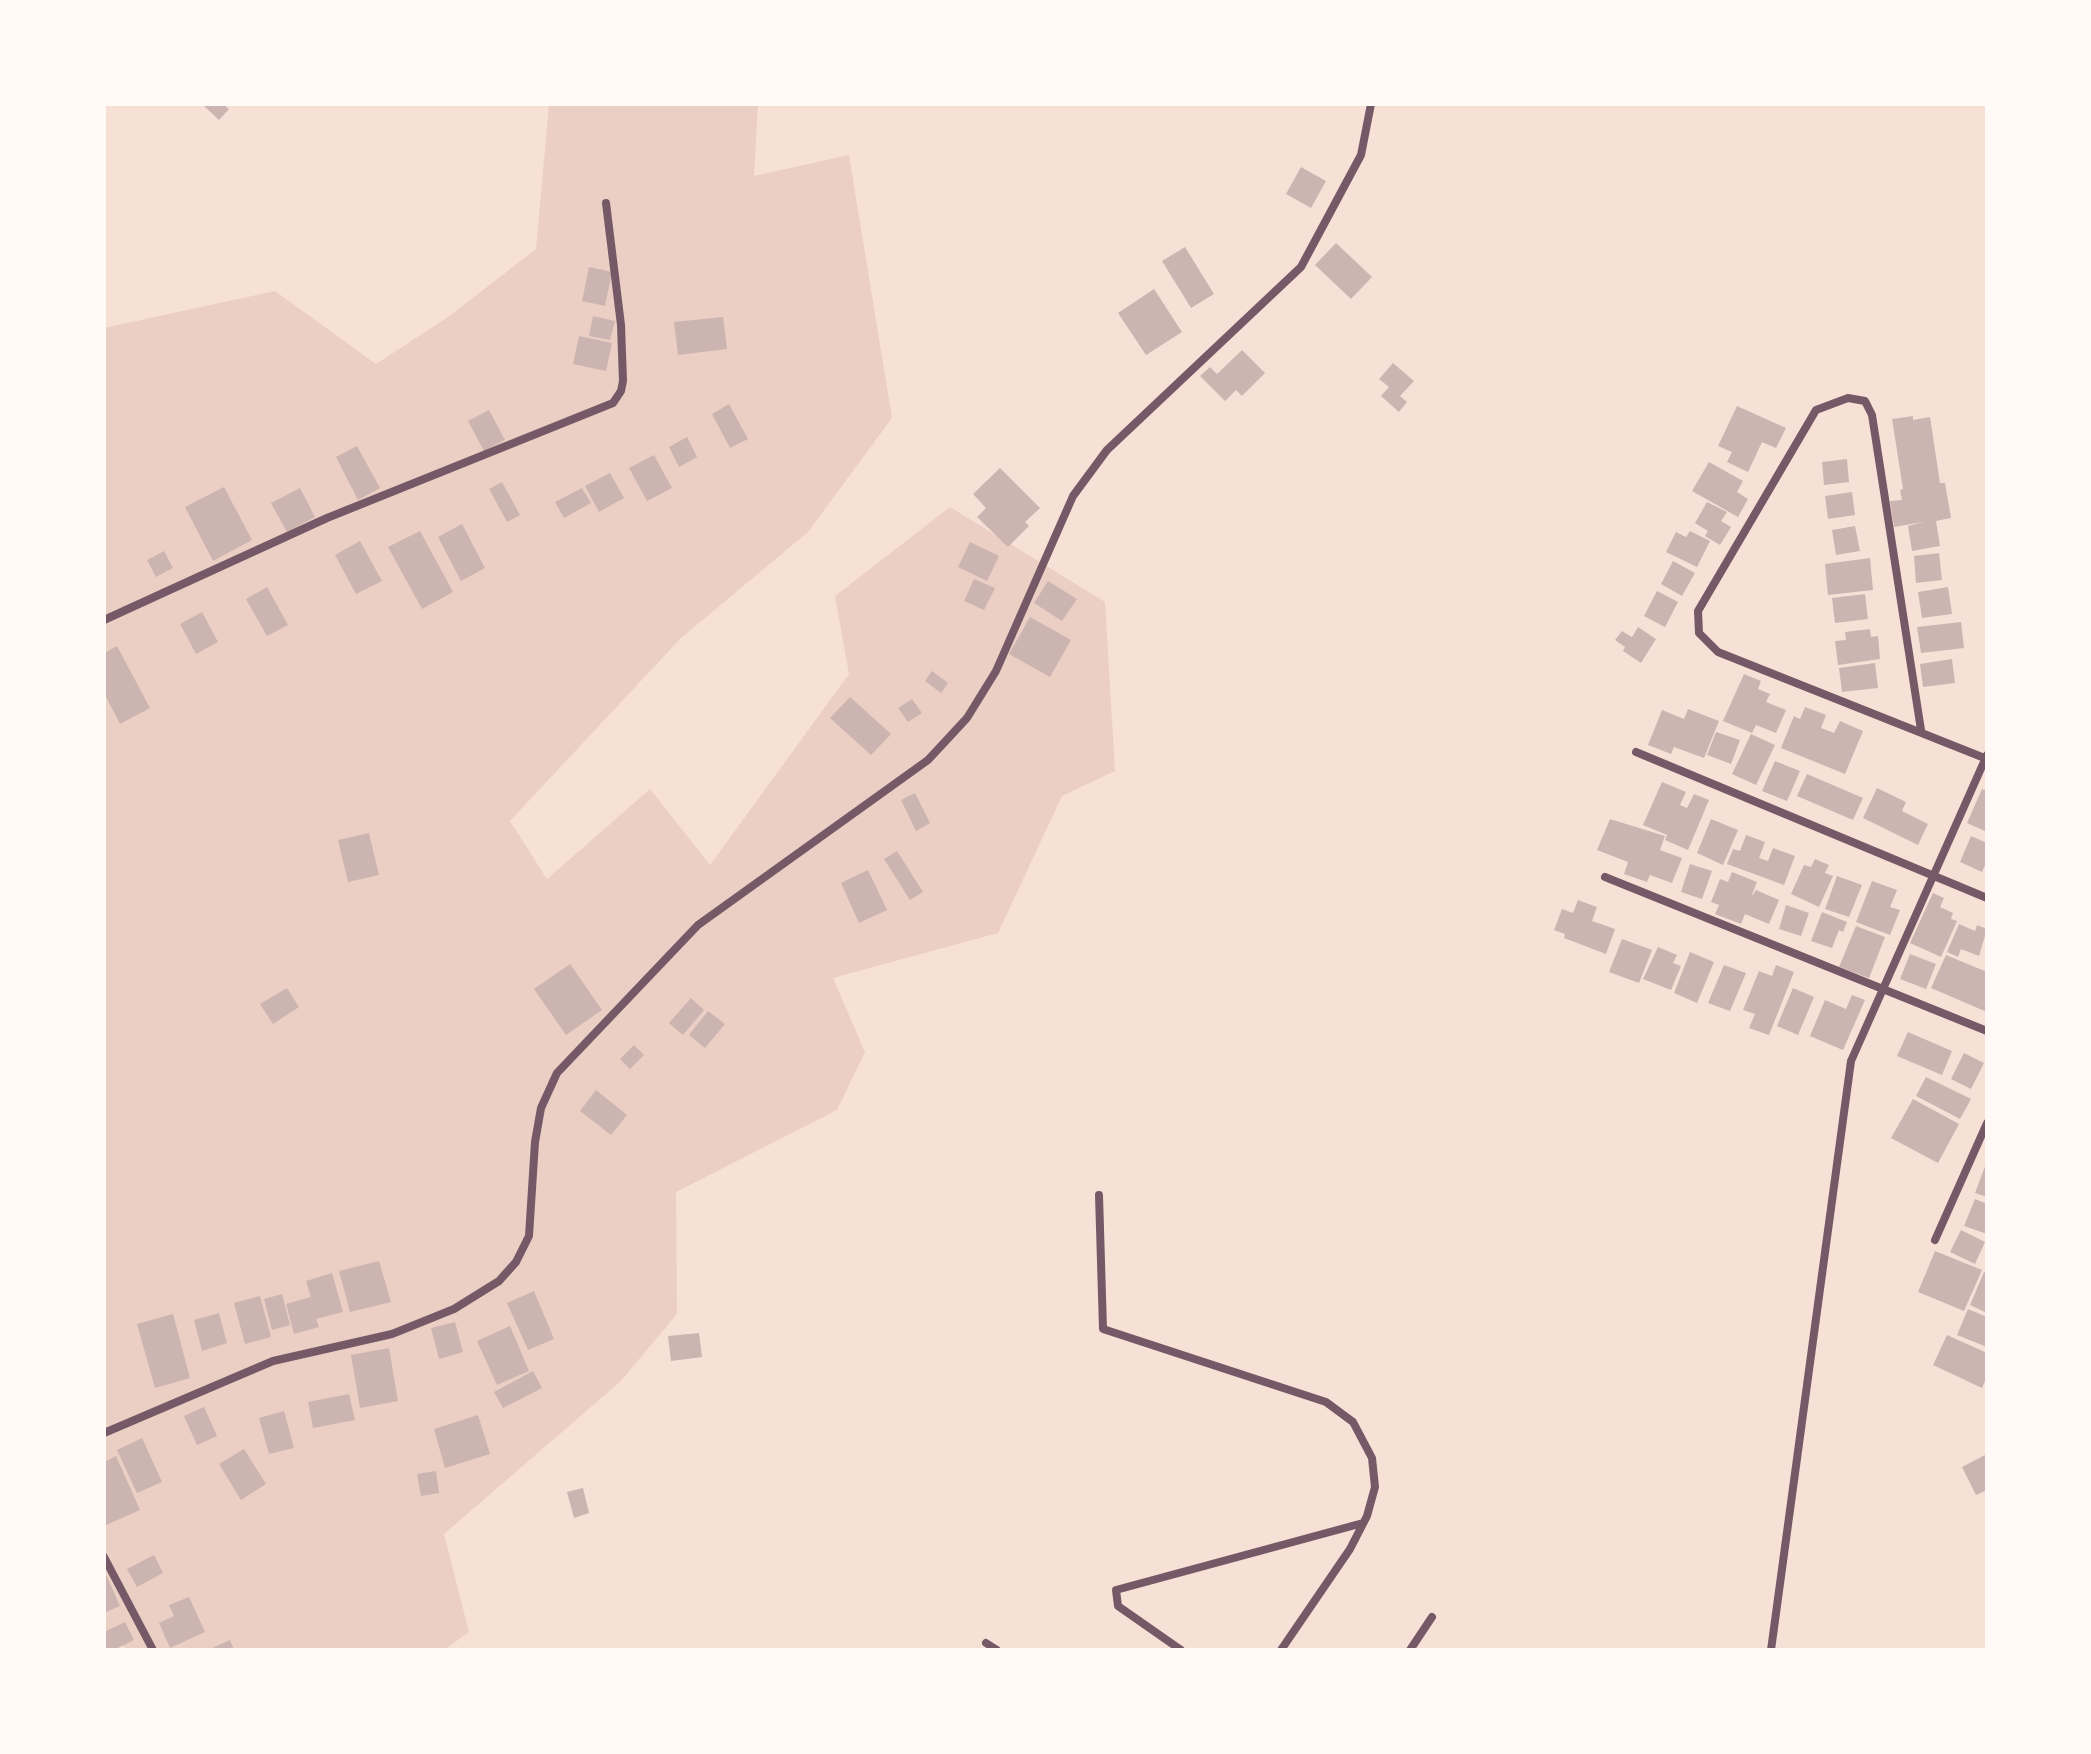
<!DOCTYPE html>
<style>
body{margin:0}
#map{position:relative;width:2091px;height:1754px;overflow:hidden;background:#f7e1d7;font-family:Signika,sans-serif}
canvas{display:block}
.frame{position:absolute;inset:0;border:106px solid #fffaf5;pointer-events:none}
</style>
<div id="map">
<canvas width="2091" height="1754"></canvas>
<div class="frame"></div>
</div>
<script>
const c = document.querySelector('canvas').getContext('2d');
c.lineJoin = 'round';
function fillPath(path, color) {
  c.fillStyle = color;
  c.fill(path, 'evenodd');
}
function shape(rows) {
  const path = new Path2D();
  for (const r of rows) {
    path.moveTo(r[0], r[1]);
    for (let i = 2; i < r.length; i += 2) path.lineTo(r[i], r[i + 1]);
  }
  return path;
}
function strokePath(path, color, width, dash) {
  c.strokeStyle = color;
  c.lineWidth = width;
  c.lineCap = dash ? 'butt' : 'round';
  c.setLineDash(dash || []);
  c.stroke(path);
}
const green = shape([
 [549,104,758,104,754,176,849,155,892,418,808,532,681,638,510,821,547,879,650,789,710,865,849,674,835,596,950,507,1105,602,1115,771,1062,796,998,933,833,978,865,1052,837,1110,676,1192,677,1314,621,1381,444,1534,469,1632,444,1650,128,1650,104,1634,104,328,275,291,376,364,448,317,536,249]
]);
const building = shape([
 [202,104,223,104,229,109,219,120],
 [1301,167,1326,181,1311,208,1286,194],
 [1336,243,1372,277,1351,299,1315,265],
 [1185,247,1214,294,1191,308,1162,261],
 [589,267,612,272,605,306,582,301],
 [1154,289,1182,332,1146,355,1118,313],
 [593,316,615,321,610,340,589,336],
 [723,317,727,349,678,355,674,322],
 [579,336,612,343,606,371,573,364],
 [1242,350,1265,373,1242,396,1236,390,1225,401,1200,376,1210,367,1217,374],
 [1393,363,1414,381,1400,396,1407,402,1399,412,1381,396,1389,387,1379,379],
 [729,404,748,439,730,448,712,414],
 [1737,406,1786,428,1776,448,1762,442,1748,472,1727,462,1732,452,1718,446],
 [489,410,505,440,484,451,468,421],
 [1913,416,1913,420,1930,417,1940,483,1945,483,1951,518,1936,521,1940,546,1912,551,1908,526,1923,522,1894,527,1890,501,1902,500,1900,490,1903,489,1892,419],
 [687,437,697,457,679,467,669,447],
 [357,446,380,488,358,500,336,457],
 [654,455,672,488,647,501,629,468],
 [1847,459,1849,482,1824,485,1822,462],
 [1709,462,1743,481,1737,492,1748,499,1738,517,1692,491],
 [1000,468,1040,508,1025,522,1029,526,1008,547,977,517,986,508,973,494],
 [610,473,624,498,599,512,585,486],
 [502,482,520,515,507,522,489,489],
 [224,487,252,540,213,561,185,507],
 [300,488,315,517,287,532,271,503],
 [582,488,591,503,564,518,555,502],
 [1852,492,1855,515,1828,519,1825,496],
 [1707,502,1727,512,1721,521,1731,527,1720,545,1705,536,1708,531,1695,523],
 [462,524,485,568,461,581,438,537],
 [1855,526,1860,551,1836,555,1832,530],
 [420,531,453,592,422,609,388,547],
 [1690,531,1710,541,1697,567,1666,552,1676,532,1686,537],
 [360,541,382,581,356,594,335,555],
 [970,542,999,556,987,581,958,567],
 [164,551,173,568,156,577,147,560],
 [1939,553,1942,580,1916,583,1914,556],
 [1870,558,1873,590,1828,595,1825,564],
 [1673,561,1695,573,1682,596,1661,584],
 [974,579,995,588,984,610,964,601],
 [1048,581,1077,599,1062,621,1034,603],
 [267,587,288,625,267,636,246,599],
 [1948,587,1952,614,1922,618,1918,592],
 [1657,591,1678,602,1665,627,1644,616],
 [1865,594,1868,619,1835,623,1832,598],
 [202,612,218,642,196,654,180,624],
 [1030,617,1071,640,1050,677,1009,654],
 [1961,622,1964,648,1921,653,1917,627],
 [1638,627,1656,639,1641,663,1623,651,1625,647,1615,640,1622,631,1632,637],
 [1870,629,1871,637,1878,636,1880,659,1838,665,1835,641,1846,640,1845,632],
 [117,646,150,708,120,724,104,693,104,653],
 [1952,659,1955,683,1923,687,1920,664],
 [1875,663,1878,688,1842,692,1839,668],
 [932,671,948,683,941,693,925,681],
 [1744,674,1761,681,1758,689,1770,694,1766,702,1786,710,1776,733,1756,725,1752,733,1723,721],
 [850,697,891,734,871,755,830,718],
 [912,699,922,713,908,722,898,708],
 [1805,707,1826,715,1821,728,1834,733,1840,721,1863,731,1845,774,1781,748,1794,716,1800,719],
 [1688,709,1719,721,1704,758,1674,747,1671,754,1648,745,1662,710,1684,719],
 [1716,732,1740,740,1731,764,1707,755],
 [1751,734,1775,745,1756,785,1732,774],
 [1775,761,1800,771,1787,801,1762,791],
 [1807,774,1863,798,1853,820,1797,796],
 [1662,782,1686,792,1680,805,1687,808,1694,794,1709,800,1688,850,1665,840,1667,835,1643,825],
 [1877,788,1906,802,1902,811,1928,824,1918,845,1863,818],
 [1982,789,1987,791,1987,832,1967,823],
 [915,793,930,823,916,831,901,800],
 [1610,819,1665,836,1660,850,1682,858,1672,883,1650,875,1647,882,1624,874,1628,862,1597,850],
 [1711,819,1738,830,1723,865,1697,853],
 [369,833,379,875,348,882,338,840],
 [1746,835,1765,842,1759,858,1768,861,1773,848,1795,856,1784,885,1727,864,1733,849,1740,851],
 [1971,836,1987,843,1987,861,1982,872,1960,862],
 [897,851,923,892,910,900,884,859],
 [1815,859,1829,865,1825,873,1833,876,1819,907,1791,894,1804,865,1811,867],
 [1690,864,1712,871,1702,899,1681,892],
 [868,870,887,910,859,923,841,883],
 [1732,872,1757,882,1751,897,1756,890,1779,900,1769,924,1745,914,1741,924,1715,914,1719,905,1711,902,1720,879,1728,882],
 [1837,876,1862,885,1849,917,1825,909],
 [1872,881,1897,890,1890,907,1900,910,1890,935,1856,922],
 [1933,893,1944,898,1940,907,1953,913,1951,919,1957,921,1941,957,1910,943],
 [1578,900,1597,907,1592,921,1615,929,1606,954,1564,938,1565,934,1554,930,1562,909,1573,913],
 [1786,905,1809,913,1801,936,1779,929],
 [1822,912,1847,922,1843,932,1839,930,1832,948,1811,941],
 [1959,924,1975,931,1977,925,1987,929,1979,956,1961,949,1958,957,1947,952],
 [1856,926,1885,937,1869,978,1839,967],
 [1622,939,1652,950,1639,983,1609,972],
 [1658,947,1677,955,1673,963,1681,966,1671,990,1643,979],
 [1690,952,1714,962,1697,1003,1674,993],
 [1910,954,1936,964,1926,989,1900,979],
 [1946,955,1987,972,1987,1012,1931,988],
 [570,964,602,1010,566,1035,534,989],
 [1724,965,1746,973,1730,1011,1708,1003],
 [1776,965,1794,972,1769,1035,1749,1028,1755,1014,1743,1010,1759,971,1772,976],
 [287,988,299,1007,273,1024,260,1004],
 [1793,988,1814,997,1798,1035,1777,1026],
 [1852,995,1865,1000,1843,1050,1810,1036,1825,1000,1846,1009],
 [691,998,704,1010,683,1035,669,1023],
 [708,1011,725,1024,705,1048,689,1035],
 [1908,1032,1952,1051,1942,1075,1897,1056],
 [634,1045,644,1055,630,1069,620,1059],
 [1964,1053,1984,1063,1971,1089,1951,1079],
 [1926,1077,1971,1099,1960,1119,1916,1096],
 [596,1090,627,1115,611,1135,580,1111],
 [1913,1099,1959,1124,1938,1163,1891,1138],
 [1987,1161,1987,1197,1975,1193],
 [1975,1199,1987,1204,1987,1234,1964,1226],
 [1961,1230,1985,1242,1975,1264,1950,1252],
 [1935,1251,1982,1270,1964,1311,1918,1292],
 [379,1261,391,1302,350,1312,339,1271],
 [1984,1272,1987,1273,1987,1313,1970,1305],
 [332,1273,343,1312,316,1319,319,1327,294,1334,286,1304,311,1297,306,1281],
 [534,1291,554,1339,528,1350,507,1303],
 [282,1294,290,1325,272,1330,264,1299],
 [260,1296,271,1337,245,1344,234,1303],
 [1968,1309,1987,1317,1987,1347,1957,1335],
 [219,1313,227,1343,202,1351,194,1320],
 [173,1314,190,1378,155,1388,137,1324],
 [455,1322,463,1352,439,1359,431,1328],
 [510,1326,529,1371,497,1385,477,1341],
 [699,1333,702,1357,671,1361,668,1336],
 [1947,1335,1987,1353,1987,1377,1982,1388,1933,1365],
 [389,1348,398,1401,360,1408,351,1355],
 [533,1371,542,1388,503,1408,494,1392],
 [349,1394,355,1420,313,1428,308,1402],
 [204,1407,217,1436,197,1445,184,1416],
 [284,1411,294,1448,269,1454,259,1418],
 [478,1415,490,1454,445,1468,434,1429],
 [142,1438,162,1482,137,1493,117,1450],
 [244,1449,266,1484,241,1500,219,1464],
 [1987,1454,1987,1490,1976,1495,1962,1467],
 [116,1456,140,1510,104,1526,104,1462],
 [436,1471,439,1493,421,1496,417,1474],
 [583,1488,589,1513,574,1518,567,1492],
 [154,1555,163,1573,137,1587,127,1569],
 [104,1570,120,1606,104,1613],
 [189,1597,205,1632,170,1648,159,1623,174,1616,169,1605],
 [125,1622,134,1640,114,1650,105,1650,104,1632],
 [230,1640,234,1650,208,1650]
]);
const minor = shape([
 [104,620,327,518,613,403,621,391,623,381,621,325,606,203],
 [1921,730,1872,415,1865,401,1848,398,1816,410,1698,611,1699,633,1718,652,1987,759],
 [1636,752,1987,898],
 [1605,877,1987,1031],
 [1099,1195,1103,1329,1326,1402,1353,1422,1372,1458,1375,1487,1367,1516,1350,1549,1281,1650],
 [1935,1240,1987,1123],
 [104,1433,273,1361,392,1334,454,1309,499,1281,516,1262,529,1236,535,1142,541,1108,557,1073,698,925,928,760,967,718,996,671,1073,496,1107,450,1301,267,1361,155,1371,104],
 [104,1557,153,1650],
 [986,1643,997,1650],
 [1181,1650,1118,1606,1116,1590,1363,1523],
 [1410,1650,1432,1617],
 [1771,1650,1851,1061,1987,755]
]);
fillPath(green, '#ebcfc5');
fillPath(building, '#ccb4b1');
strokePath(minor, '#755966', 8);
</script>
